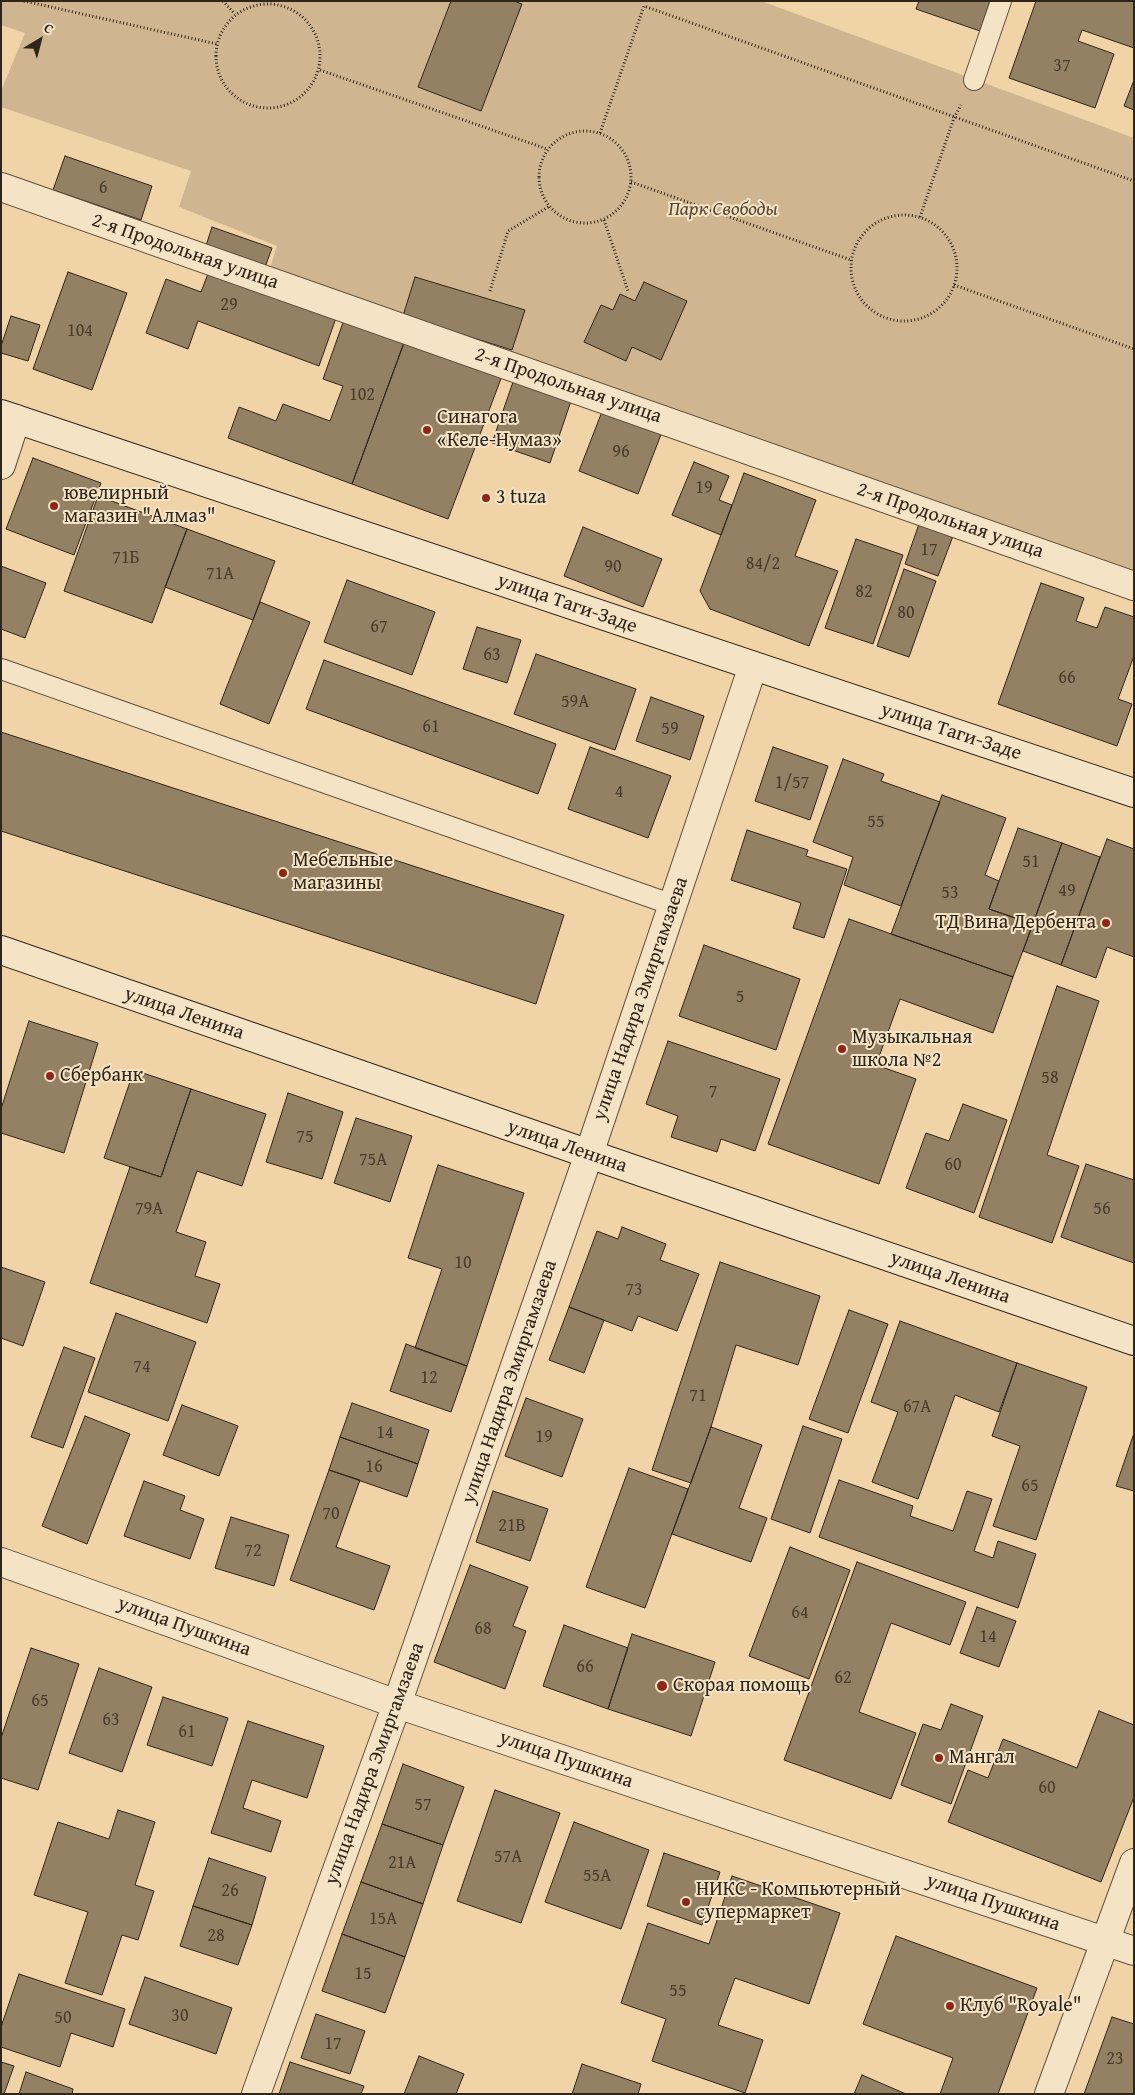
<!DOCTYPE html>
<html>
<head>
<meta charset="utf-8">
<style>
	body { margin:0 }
	#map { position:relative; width:1135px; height:2095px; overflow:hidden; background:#f0d4a8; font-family:"Gentium Book Plus",serif }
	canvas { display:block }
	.frame { position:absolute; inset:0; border:2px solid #302519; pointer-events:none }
	.north { position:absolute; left:15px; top:15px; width:50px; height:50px; -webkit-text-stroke:4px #f5e3c6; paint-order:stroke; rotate:37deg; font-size:14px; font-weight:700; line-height:20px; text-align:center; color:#302519 }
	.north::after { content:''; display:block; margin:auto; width:18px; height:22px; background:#302519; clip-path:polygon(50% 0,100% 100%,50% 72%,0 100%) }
</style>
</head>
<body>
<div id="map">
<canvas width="1135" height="2095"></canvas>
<div class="frame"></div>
<div class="north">С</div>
</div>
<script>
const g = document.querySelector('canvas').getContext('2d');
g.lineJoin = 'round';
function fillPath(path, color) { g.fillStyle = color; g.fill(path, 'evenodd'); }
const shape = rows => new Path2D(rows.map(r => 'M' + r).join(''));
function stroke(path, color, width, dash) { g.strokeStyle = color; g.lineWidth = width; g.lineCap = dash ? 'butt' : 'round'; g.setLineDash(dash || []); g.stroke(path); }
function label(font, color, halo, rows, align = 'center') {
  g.font = font + ' "Gentium Book Plus",serif'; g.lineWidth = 4; g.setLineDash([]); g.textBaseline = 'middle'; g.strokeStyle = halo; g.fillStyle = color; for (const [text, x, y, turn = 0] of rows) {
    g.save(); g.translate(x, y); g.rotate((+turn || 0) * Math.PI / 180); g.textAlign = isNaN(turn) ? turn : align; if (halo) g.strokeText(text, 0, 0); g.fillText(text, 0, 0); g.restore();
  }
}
const green = shape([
	[1,1,761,1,1134,138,1134,581,268,274,277,246,179,207,191,171,1,107,1,91,25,33,1,25]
]);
const building = shape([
	[451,1,514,1,522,4,481,111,418,87,451,1],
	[919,1,990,1,980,31,916,9,919,1],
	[1036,1,1134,1,1134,48,1082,30,1078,41,1114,54,1095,108,1009,78,1036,1],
	[1134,80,1134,110,1124,106,1134,80],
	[65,156,152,186,141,220,53,190,65,156],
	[212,227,272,248,263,273,204,252,212,227],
	[209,271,336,318,319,366,198,321,188,349,146,333,166,279,201,292,209,271],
	[68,272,127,293,92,390,33,369,68,272],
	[415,277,525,310,512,350,403,316,415,277],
	[644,282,687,301,661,360,632,347,626,361,584,342,601,305,613,310,620,294,635,301,644,282],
	[11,316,40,325,28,361,1,353,1,346,11,316],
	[345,317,405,340,352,484,228,438,239,407,276,421,283,404,330,421,343,386,323,379,345,317],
	[405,340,502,376,448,519,352,484,405,340],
	[514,379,572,398,550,463,492,443,514,379],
	[603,409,662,432,638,494,579,471,603,409],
	[33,458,101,483,74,555,6,529,33,458],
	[694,462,729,476,719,500,732,505,721,535,672,515,694,462],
	[744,473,816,500,795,556,838,571,809,646,710,609,700,591,744,473],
	[98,496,187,529,152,623,64,591,98,496],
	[919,524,953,536,938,576,905,564,919,524],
	[583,527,662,559,643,607,564,576,583,527],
	[187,529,275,561,253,620,165,587,187,529],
	[856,539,903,555,873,644,825,628,856,539],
	[1,566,46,583,25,638,1,629,1,566],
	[904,569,936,581,909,657,877,646,904,569],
	[347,580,435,612,412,675,324,642,347,580],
	[1041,583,1084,598,1076,621,1097,628,1105,607,1134,617,1134,656,1118,699,1132,704,1117,746,998,704,1041,583],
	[260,602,310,622,269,724,220,704,260,602],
	[477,627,521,640,507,683,463,669,477,627],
	[536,654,636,689,615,750,514,714,536,654],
	[324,660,556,744,538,794,306,709,324,660],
	[651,697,704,716,690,760,636,741,651,697],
	[1,732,564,915,536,1004,1,831,1,732],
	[590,747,671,776,648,838,568,809,590,747],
	[773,747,828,766,810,820,755,801,773,747],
	[843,759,884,774,881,781,940,802,901,906,844,885,853,857,813,842,843,759],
	[942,795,1006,818,985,875,999,881,989,909,1033,924,1013,977,891,934,942,795],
	[1018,828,1062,843,1033,924,989,909,1018,828],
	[747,830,808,850,806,856,847,869,824,938,793,928,801,903,731,880,747,830],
	[1107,839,1134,849,1134,957,1107,947,1096,978,1061,965,1107,839],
	[1062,843,1100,857,1061,965,1023,951,1062,843],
	[849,919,1013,977,993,1033,900,999,876,1065,916,1079,879,1184,768,1144,849,919],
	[704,945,800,979,776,1050,679,1016,704,945],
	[1057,986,1099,1001,1047,1155,1079,1166,1052,1243,979,1217,1057,986],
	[29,1021,98,1043,64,1153,1,1133,1,1109,29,1021],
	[668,1041,780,1079,755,1151,721,1139,717,1152,671,1137,678,1116,646,1104,668,1041],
	[134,1070,191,1089,161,1177,104,1158,134,1070],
	[191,1089,266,1114,242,1186,197,1171,176,1232,206,1242,195,1276,220,1284,207,1323,90,1283,130,1167,161,1177,191,1089],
	[288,1093,343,1112,322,1179,266,1162,288,1093],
	[963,1104,1007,1120,974,1213,906,1188,926,1133,949,1141,963,1104],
	[356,1118,412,1136,390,1202,334,1183,356,1118],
	[1086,1164,1134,1180,1134,1263,1061,1237,1086,1164],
	[438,1165,524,1193,467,1366,415,1348,442,1269,408,1258,438,1165],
	[622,1227,666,1244,660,1260,699,1274,677,1331,638,1316,632,1331,569,1307,597,1231,618,1239,622,1227],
	[720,1262,820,1296,798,1365,736,1345,711,1427,691,1483,652,1470,720,1262],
	[1,1267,45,1282,23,1346,1,1338,1,1267],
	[569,1307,604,1320,584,1373,549,1360,569,1307],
	[849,1310,888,1324,848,1433,809,1419,849,1310],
	[116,1313,196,1342,168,1421,88,1392,116,1313],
	[900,1321,1017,1363,999,1412,955,1395,918,1499,872,1482,898,1412,871,1402,900,1321],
	[406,1344,467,1366,451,1412,390,1391,406,1344],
	[64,1347,95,1358,63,1448,31,1437,64,1347],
	[1017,1363,1087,1387,1036,1540,993,1526,1020,1446,992,1436,1017,1363],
	[526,1398,583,1419,562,1477,505,1456,526,1398],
	[352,1403,429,1430,418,1464,340,1437,352,1403],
	[182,1405,238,1426,219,1476,163,1455,182,1405],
	[85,1416,130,1434,87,1544,42,1526,85,1416],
	[803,1426,842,1439,810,1533,771,1519,803,1426],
	[711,1427,762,1445,739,1508,767,1518,751,1562,672,1534,711,1427],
	[1134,1433,1134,1491,1116,1486,1134,1433],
	[340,1437,418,1464,407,1497,329,1470,340,1437],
	[629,1468,688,1489,645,1608,586,1587,629,1468],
	[329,1470,360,1480,336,1547,390,1566,374,1610,290,1580,329,1470],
	[839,1480,913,1506,910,1516,953,1531,967,1491,992,1499,974,1551,993,1558,998,1541,1036,1554,1018,1608,819,1537,839,1480],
	[144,1481,185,1496,180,1510,204,1519,190,1559,124,1536,144,1481],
	[493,1491,548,1509,530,1561,476,1542,493,1491],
	[231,1517,289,1535,274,1586,215,1568,231,1517],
	[790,1547,850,1570,809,1679,749,1656,790,1547],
	[857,1562,966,1602,950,1645,891,1623,859,1712,916,1733,891,1799,784,1760,857,1562],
	[470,1565,528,1587,513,1626,526,1631,505,1689,434,1662,470,1565],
	[977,1607,1016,1621,999,1667,960,1653,977,1607],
	[564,1625,628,1648,608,1709,543,1686,564,1625],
	[632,1634,715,1662,691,1736,608,1709,632,1634],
	[31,1648,79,1664,38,1790,1,1778,1,1738,31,1648],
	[99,1668,152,1687,122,1772,69,1753,99,1668],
	[163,1697,228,1718,212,1766,147,1745,163,1697],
	[951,1704,983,1716,951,1804,901,1785,923,1724,941,1730,951,1704],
	[1099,1711,1134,1725,1134,1797,1101,1882,948,1822,968,1770,988,1778,1003,1739,1077,1768,1099,1711],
	[248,1721,324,1746,307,1798,252,1780,243,1808,281,1821,271,1852,211,1833,248,1721],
	[403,1764,464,1787,443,1845,382,1824,403,1764],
	[495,1790,560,1813,521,1923,457,1901,495,1790],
	[118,1810,155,1822,135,1885,154,1891,138,1940,122,1935,102,1995,65,1983,88,1912,34,1895,58,1822,109,1839,118,1810],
	[574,1822,649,1850,621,1929,545,1902,574,1822],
	[382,1824,443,1845,423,1904,361,1882,382,1824],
	[664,1853,720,1872,702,1925,647,1906,664,1853],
	[209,1858,266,1877,252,1925,193,1906,209,1858],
	[732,1876,840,1913,809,2004,735,1978,718,2025,763,2040,745,2093,652,2061,666,2019,621,2003,648,1923,709,1944,732,1876],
	[361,1882,423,1904,405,1957,342,1934,361,1882],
	[193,1906,252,1925,238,1965,180,1946,193,1906],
	[342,1934,405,1957,385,2013,322,1991,342,1934],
	[896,1936,1037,1988,998,2094,940,2094,953,2058,863,2024,896,1936],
	[19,1974,125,2009,113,2047,71,2033,60,2067,1,2047,1,2027,19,1974],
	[145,1977,232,2008,216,2054,129,2024,145,1977],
	[316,2014,365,2031,350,2074,301,2058,316,2014],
	[1112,2017,1134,2024,1134,2094,1084,2094,1112,2017],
	[419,2056,464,2074,456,2094,404,2094,419,2056],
	[1,2062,14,2066,4,2094,1,2094,1,2062],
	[290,2062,364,2086,361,2094,279,2094,290,2062],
	[582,2064,641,2084,638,2094,572,2094,582,2064],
	[26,2072,73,2089,72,2094,19,2094,26,2072],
	[862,2075,906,2094,854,2094,862,2075]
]);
const path = shape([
	[24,1,217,44],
	[223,1,235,14],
	'216 56a52 52 0 1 1 104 0a52 52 0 1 1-104 0Z',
	[320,70,547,149],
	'539 177a46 46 0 1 1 92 0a46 46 0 1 1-92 0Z',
	[600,133,644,6,1134,181],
	[631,182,851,260],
	'851 268a53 53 0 1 1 106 0a53 53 0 1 1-106 0Z',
	[920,217,954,118,961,105],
	[604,220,628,291],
	[954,285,1134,349],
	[490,291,508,231,550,206]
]);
const lane = shape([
	[974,80,1001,1],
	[1,669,673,905]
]);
const street = shape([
	[1,187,1134,586],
	[1,465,16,419],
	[1,1562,397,1704,1134,1951],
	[256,2094,397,1704,589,1154,753,666],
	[1049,2094,1134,1863]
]);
const secondary = shape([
	[1,414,1134,793],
	[1,950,589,1154,1134,1341]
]);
const markers = [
	[427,430,5,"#8f2418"],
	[486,498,5,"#8f2418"],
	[54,506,5,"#8f2418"],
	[283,873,5,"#8f2418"],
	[1106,923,5,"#8f2418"],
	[842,1049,5,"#8f2418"],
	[50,1076,5,"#8f2418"],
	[662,1686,6,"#8f2418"],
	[939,1758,5,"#8f2418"],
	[686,1902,5,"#8f2418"],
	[950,2006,5,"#8f2418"]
];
const numberNames = [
	["37",1062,66],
	["6",103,188],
	["29",229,305],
	["104",80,331],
	["102",362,395],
	["96",621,452],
	["19",704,488],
	["17",929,550],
	["71Б",126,558],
	["84/2",763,564],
	["90",613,567],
	["71А",220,574],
	["82",864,592],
	["80",906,613],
	["67",379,627],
	["63",492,655],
	["66",1067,678],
	["59А",575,702],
	["61",431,727],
	["59",670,729],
	["1/57",792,783],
	["4",619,792],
	["55",876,822],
	["51",1031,862],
	["49",1067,891],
	["53",950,893],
	["5",740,997],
	["58",1050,1078],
	["7",713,1092],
	["75",305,1137],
	["75А",373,1160],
	["60",953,1165],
	["79А",149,1209],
	["56",1102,1209],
	["10",463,1263],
	["73",634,1290],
	["74",142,1367],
	["12",429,1378],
	["71",698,1396],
	["67А",917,1407],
	["14",385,1433],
	["19",544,1437],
	["16",374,1467],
	["65",1030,1486],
	["70",331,1514],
	["21В",512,1526],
	["72",253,1551],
	["64",800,1613],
	["68",483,1629],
	["14",988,1637],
	["66",585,1667],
	["62",843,1678],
	["65",40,1701],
	["63",111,1720],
	["61",187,1732],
	["60",1047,1788],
	["57",423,1805],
	["57А",508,1857],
	["21А",402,1863],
	["55А",597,1876],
	["26",230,1891],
	["15А",383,1919],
	["28",216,1936],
	["15",363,1974],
	["55",678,1991],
	["30",180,2016],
	["50",63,2018],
	["17",333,2044],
	["23",1115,2059]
];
const parkNames = [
	["Парк Свободы",723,210]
];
const streetNames = [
	["2-я Продольная улица",185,252,19],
	["2-я Продольная улица",568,386,19],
	["2-я Продольная улица",950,521,19],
	["улица Таги-Заде",567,604,19],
	["улица Таги-Заде",951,732,18],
	["улица Надира Эмиргамзаева",641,999,-71],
	["улица Ленина",184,1014,19],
	["улица Ленина",567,1147,19],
	["улица Ленина",950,1278,19],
	["улица Надира Эмиргамзаева",510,1382,-71],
	["улица Пушкина",184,1627,20],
	["улица Пушкина",566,1760,19],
	["улица Надира Эмиргамзаева",375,1764,-70],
	["улица Пушкина",993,1903,19]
];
const poiNames = [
	["Синагога",437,418],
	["«Келе-Нумаз»",437,441],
	["ювелирный",64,494],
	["магазин \"Алмаз\"",64,517],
	["3 tuza",496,498],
	["Мебельные",293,861],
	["магазины",293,884],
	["ТД Вина Дербента",1096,923,"right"],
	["Музыкальная",852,1038],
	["школа №2",852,1061],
	["Сбербанк",60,1076],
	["Скорая помощь",673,1686],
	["Мангал",949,1758],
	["НИКС - Компьютерный",696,1890],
	["супермаркет",696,1913],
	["Клуб \"Royale\"",960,2006]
];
fillPath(green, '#cfb690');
fillPath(building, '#948063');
stroke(building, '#302519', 1);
stroke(lane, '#60513d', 22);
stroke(street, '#60513d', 30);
stroke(secondary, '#302519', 30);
stroke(path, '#302519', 3, [1, 2.5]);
stroke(lane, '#f5e3c6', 20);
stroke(street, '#f5e3c6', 28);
stroke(secondary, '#f5e3c6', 28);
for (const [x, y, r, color] of markers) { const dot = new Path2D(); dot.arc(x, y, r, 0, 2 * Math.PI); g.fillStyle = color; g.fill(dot); stroke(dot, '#f5e3c6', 2); }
label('18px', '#493c2c', null, numberNames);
label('italic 20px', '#584937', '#f5e3c6', parkNames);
label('20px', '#302519', '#f5e3c6', streetNames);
label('20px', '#302519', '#f5e3c6', poiNames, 'left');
</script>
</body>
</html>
